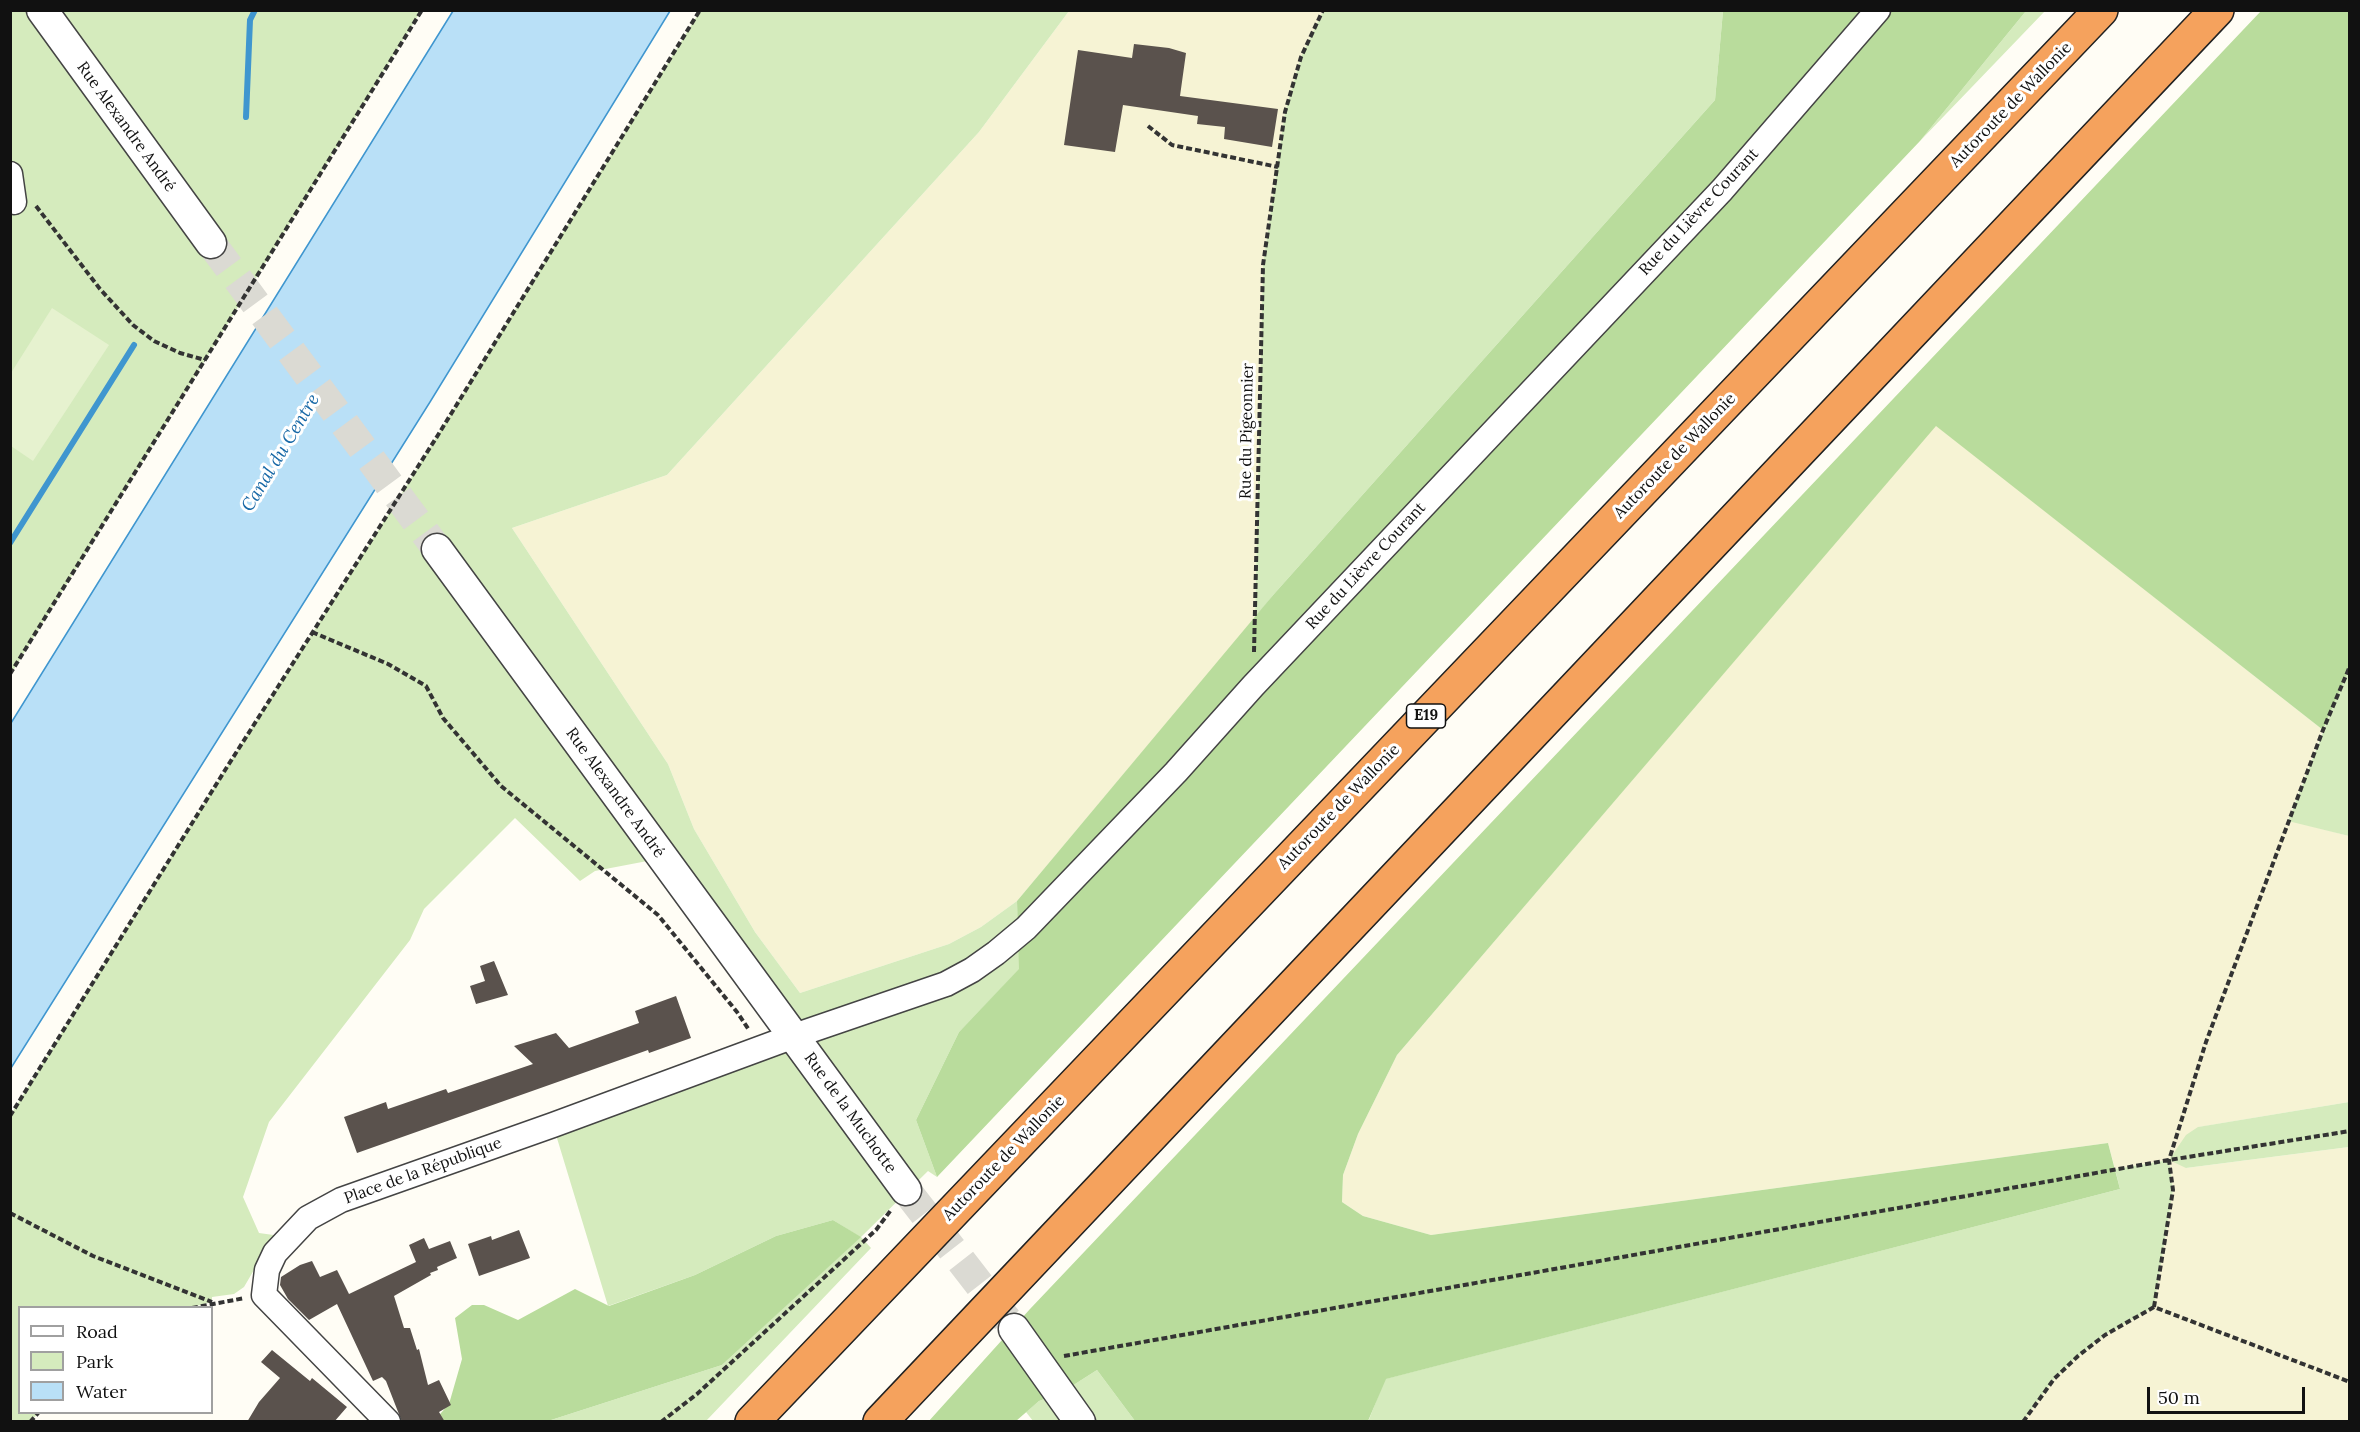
<!DOCTYPE html>
<html>
<head>
<meta charset="utf-8">
<style>
	body { margin:0 }
	#map { position:relative; width:2360px; height:1432px; overflow:hidden; background:#fffdf5; font-family:Lora,serif }
	canvas { display:block }
	.frame { position:absolute; inset:0; border:12px solid #111; pointer-events:none }
	.legend { position:absolute; left:18px; top:1306px; width:195px; height:108px; box-sizing:border-box; background:#fff; border:2px solid #a0a0a0; margin:0; padding:8px 10px; list-style:none; font-size:18px; color:#111 }
	.legend li { display:flex; align-items:center; gap:12px; height:30px }
	.legend b { width:30px; border:2px solid #a0a0a0 }
	.scale { position:absolute; left:2147px; top:1387px; width:158px; height:27px; box-sizing:border-box; border:3px solid #111; border-top:0; padding-left:8px; font-size:18px; line-height:21px; white-space:nowrap; color:#111; -webkit-text-stroke:4px #fff; paint-order:stroke }
</style>
</head>
<body>
<div id="map">
<canvas width="2360" height="1432"></canvas>
<div class="frame"></div>
<ul class="legend">
<li><b style="height:8px;background:#fff"></b>Road</li>
<li><b style="height:16px;background:#d5ebbd"></b>Park</li>
<li><b style="height:16px;background:#b9e0f7"></b>Water</li>
</ul>
<div class="scale">50 m</div>
</div>
<script>
const g = document.querySelector('canvas').getContext('2d');
g.lineJoin = 'round';
function fillPath(path, color) { g.fillStyle = color; g.fill(path, 'evenodd'); }
const shape = rows => new Path2D(rows.map(r => 'M' + r).join(''));
function stroke(path, color, width, dash) { g.strokeStyle = color; g.lineWidth = width; g.lineCap = dash ? 'butt' : 'round'; g.setLineDash(dash || []); g.stroke(path); }
function label(font, color, halo, rows, align = 'center') {
  g.font = font + ' Lora,serif'; g.lineWidth = 6; g.setLineDash([]); g.textBaseline = 'middle'; g.strokeStyle = halo; g.fillStyle = color; for (const [text, x, y, turn = 0] of rows) {
    g.save(); g.translate(x, y); g.rotate((+turn || 0) * Math.PI / 180); g.textAlign = isNaN(turn) ? turn : align; if (halo) g.strokeText(text, 0, 0); g.fillText(text, 0, 0); g.restore();
  }
}
const farmland = shape([
	[1069,11,1323,11,1301,57,1285,112,1263,265,1255,618,1017,901,981,927,949,944,800,993,755,932,694,829,668,764,512,528,667,475,979,132],
	[1936,425,2323,730,2288,820,2349,836,2349,1102,2199,1127,2186,1168,2349,1147,2349,1421,2023,1421,2054,1379,2078,1356,2105,1335,2154,1306,2173,1190,2169,1160,2115,1169,2108,1143,1431,1235,1363,1216,1342,1202,1343,1175,1358,1134,1397,1055]
]);
const green = shape([
	[11,11,421,11,11,674],
	[700,11,1069,11,979,132,667,475,512,528,668,764,694,829,755,932,800,993,949,944,981,927,1017,901,1020,969,959,1032,916,1120,937,1177,928,1171,861,1237,871,1248,706,1421,548,1421,722,1365,860,1237,833,1220,776,1236,695,1275,608,1306,553,1125,793,1036,663,858,595,871,580,881,515,818,424,909,410,940,269,1122,243,1197,259,1233,288,1237,258,1263,244,1287,234,1294,212,1297,212,1302,192,1307,20,1308,20,1412,39,1413,30,1421,11,1421,10,1116,227,767,400,496],
	[1323,11,1723,11,1715,100,1274,594,1255,618,1263,265,1285,112,1301,57],
	[2026,11,2045,11,1920,141],
	[2349,666,2349,836,2288,821],
	[2349,1102,2349,1147,2186,1168,2169,1160,2173,1190,2154,1307,2105,1335,2078,1356,2054,1379,2023,1421,1368,1422,1385,1379,2120,1189,2115,1169,2169,1160,2186,1135,2198,1127],
	[1097,1370,1135,1421,1033,1421,1026,1412,1039,1401,1061,1393]
]);
const forest = shape([
	[1723,11,2026,11,1920,141,937,1177,916,1120,959,1032,1019,969,1017,901,1274,594,1715,100],
	[2261,11,2349,11,2350,666,2323,730,1936,426,1397,1055,1358,1134,1343,1175,1342,1202,1363,1216,1431,1235,2108,1143,2120,1189,1386,1379,1368,1421,1135,1421,1097,1370,1061,1393,1039,1401,1016,1421,928,1422,1030,1309],
	[833,1220,861,1237,722,1365,548,1421,433,1422,449,1404,462,1359,455,1318,472,1305,484,1305,518,1320,575,1289,609,1306,695,1275,776,1236]
]);
const pitch = shape([
	[52,308,109,345,33,461,11,446,11,373]
]);
const water = shape([
	[453,11,670,11,430,402,11,1068,11,723,453,11]
]);
const stream = shape([
	[246,117,250,20,255,10],
	[10,543,134,345]
]);
const building = shape([
	[1134,44,1169,48,1186,53,1180,96,1278,109,1272,147,1224,139,1225,127,1197,124,1198,116,1123,105,1115,152,1064,145,1078,50,1132,58],
	[494,961,508,995,476,1004,470,986,485,981,480,966],
	[676,996,691,1038,649,1053,648,1050,357,1153,344,1117,386,1102,388,1109,446,1089,448,1093,533,1064,514,1046,556,1033,569,1048,639,1023,635,1011],
	[519,1230,530,1258,479,1276,468,1244,491,1236,492,1240],
	[424,1238,429,1249,450,1241,457,1258,437,1267,438,1270,430,1273,431,1275,394,1296,404,1328,410,1328,417,1350,419,1349,428,1385,439,1380,451,1405,439,1412,445,1422,402,1422,386,1381,382,1377,373,1381,337,1304,309,1320,288,1299,280,1285,281,1277,300,1265,312,1261,320,1277,337,1270,349,1294,416,1262,409,1245],
	[272,1350,310,1381,312,1378,347,1407,334,1422,247,1422,259,1402,280,1378,261,1362]
]);
const tertiaryTunnel = shape([
	[211,243,437,549],
	[906,1190,1007,1320]
]);
const path = shape([
	[1148,126,1172,145,1278,167],
	[36,206,100,289,133,325,154,341,180,353,205,360],
	[312,632,388,664,426,686,443,718,501,786,658,915,737,1012,749,1030],
	[1254,652,1263,265,1285,112,1301,57,1323,10],
	[10,674,422,10],
	[10,1116,227,767,438,435,700,10],
	[10,1213,93,1256,212,1302],
	[2154,1307,2173,1190,2169,1160,2206,1042,2323,730,2350,666],
	[192,1308,245,1298],
	[1064,1356,2169,1160,2350,1131],
	[30,1422,39,1412],
	[661,1422,697,1394,876,1230,891,1210],
	[2023,1422,2054,1379,2078,1356,2105,1335,2154,1307,2350,1382]
]);
const minor = shape([
	[10,174,14,202],
	[388,1422,264,1295,267,1270,275,1253,308,1218,341,1200,553,1125,794,1036,946,984,972,970,996,953,1026,928,1176,772,1253,686,1722,190,1878,10]
]);
const tertiary = shape([
	[42,10,211,243],
	[437,549,906,1190],
	[1014,1329,1080,1422]
]);
const motorway = shape([
	[752,1422,2101,10],
	[880,1422,2217,10]
]);
const shields = [
	[1426,716,39]
];
const shieldNames = [
	["E19",1426,716]
];
const streetNames = [
	["Autoroute de Wallonie",2011,105,-46],
	["Rue Alexandre André",126,127,54],
	["Rue du Lièvre Courant",1699,212,-47],
	["Rue du Pigeonnier",1247,431,-89],
	["Autoroute de Wallonie",1675,456,-46],
	["Rue du Lièvre Courant",1366,566,-47],
	["Rue Alexandre André",615,793,54],
	["Autoroute de Wallonie",1339,807,-46],
	["Rue de la Muchotte",850,1113,54],
	["Autoroute de Wallonie",1004,1158,-46],
	["Place de la République",423,1171,-20]
];
const waterNames = [
	["Canal du Centre",281,453,-59]
];
fillPath(farmland, '#f6f3d4');
fillPath(green, '#d5ebbd');
fillPath(forest, '#b9dc9c');
fillPath(pitch, '#e6f2cf');
fillPath(water, '#b9e0f7');
stroke(water, '#3f96cf', 1.5);
stroke(stream, '#3f96cf', 6);
fillPath(building, '#5a524d');
stroke(tertiaryTunnel, '#dbdad3', 30, [30, 15]);
stroke(minor, '#444', 27);
stroke(tertiary, '#444', 33);
stroke(motorway, '#222', 36);
stroke(path, '#333', 4, [6, 3]);
stroke(minor, '#fff', 24);
stroke(tertiary, '#fff', 30);
stroke(motorway, '#f5a25d', 33);
for (const [x, y, w] of shields) { const box = new Path2D(); box.roundRect(x - w / 2, y - 12, w, 24, 4.5); g.fillStyle = '#fff'; g.fill(box); stroke(box, '#111', 1.5); }
label('bold 15px', '#111', null, shieldNames);
label('16px', '#111', '#fff', streetNames);
label('italic 18px', '#1768a6', '#fff', waterNames);
</script>
</body>
</html>
